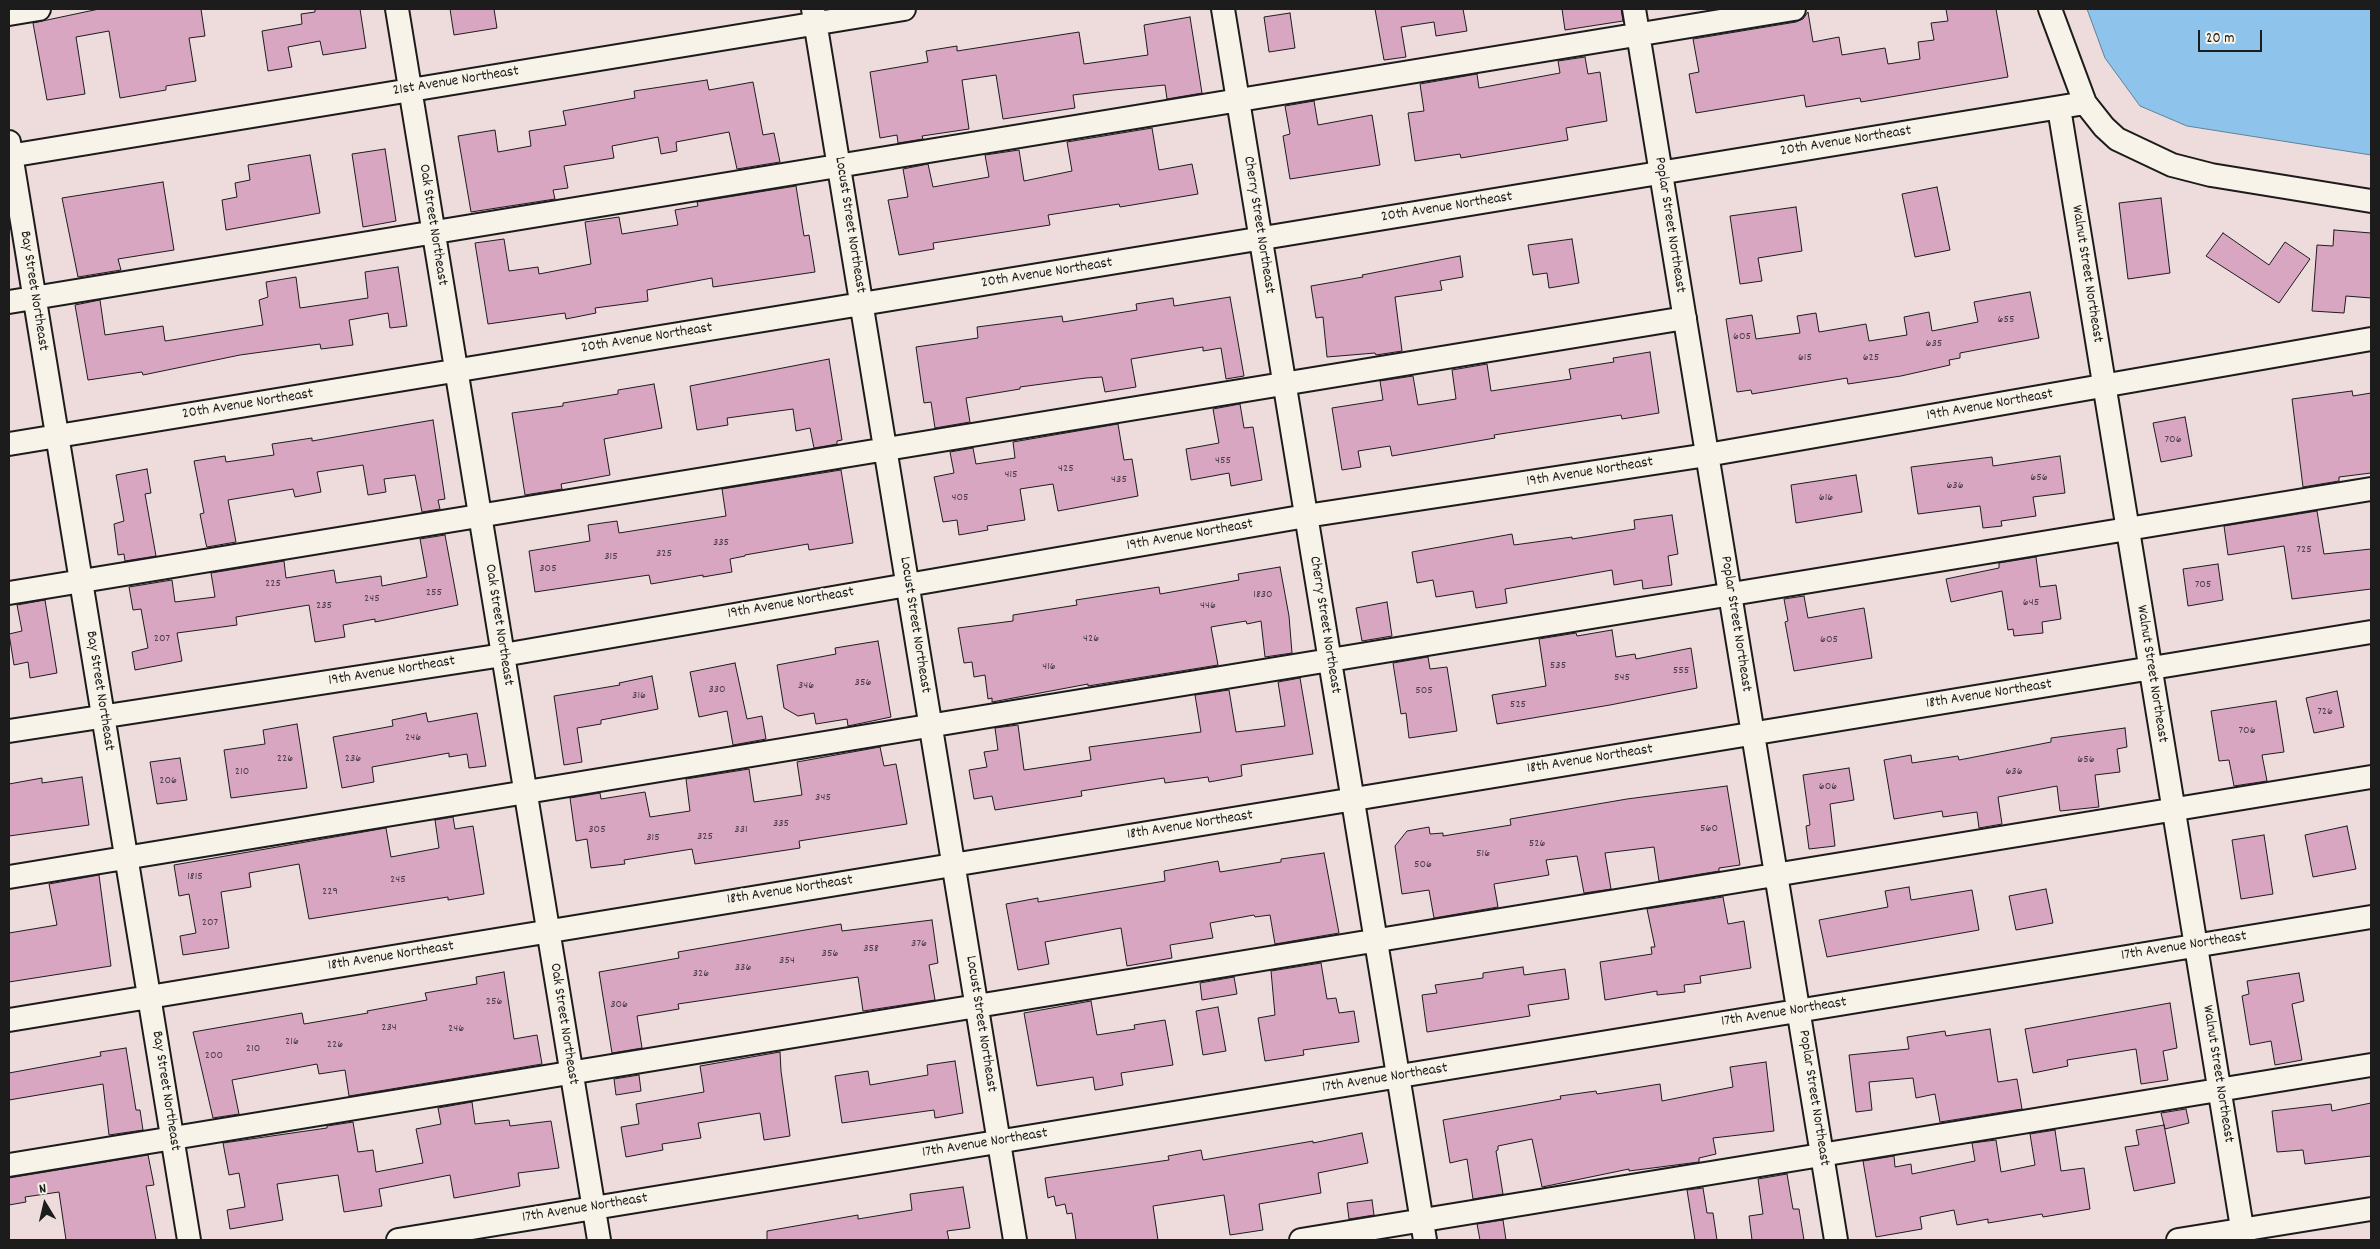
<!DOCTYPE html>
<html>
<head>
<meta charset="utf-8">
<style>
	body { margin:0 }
	#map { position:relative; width:2380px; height:1249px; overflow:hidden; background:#eedcdd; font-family:Dekko,sans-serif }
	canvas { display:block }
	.frame { position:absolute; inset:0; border:10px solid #1c1c1c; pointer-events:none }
	.north { position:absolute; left:20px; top:1179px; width:50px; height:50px; -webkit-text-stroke:4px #f7f3e8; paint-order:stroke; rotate:351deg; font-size:14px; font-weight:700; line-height:20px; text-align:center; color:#1c1c1c }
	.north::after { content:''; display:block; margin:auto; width:18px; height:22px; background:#1c1c1c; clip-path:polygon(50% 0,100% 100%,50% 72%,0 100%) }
	.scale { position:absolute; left:2198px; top:30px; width:64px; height:22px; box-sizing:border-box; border:2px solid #1c1c1c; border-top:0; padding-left:6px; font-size:15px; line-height:18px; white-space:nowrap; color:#1c1c1c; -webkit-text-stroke:4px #f7f3e8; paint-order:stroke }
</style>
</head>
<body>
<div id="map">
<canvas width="2380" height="1249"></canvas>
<div class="frame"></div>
<div class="north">N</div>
<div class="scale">20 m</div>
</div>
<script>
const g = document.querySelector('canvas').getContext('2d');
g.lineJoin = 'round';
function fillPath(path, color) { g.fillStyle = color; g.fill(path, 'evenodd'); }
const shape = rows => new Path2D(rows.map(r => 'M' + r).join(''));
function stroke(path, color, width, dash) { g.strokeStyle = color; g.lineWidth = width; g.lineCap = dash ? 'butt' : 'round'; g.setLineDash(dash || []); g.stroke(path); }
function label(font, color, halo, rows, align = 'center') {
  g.font = font + ' Dekko,sans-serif'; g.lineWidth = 4.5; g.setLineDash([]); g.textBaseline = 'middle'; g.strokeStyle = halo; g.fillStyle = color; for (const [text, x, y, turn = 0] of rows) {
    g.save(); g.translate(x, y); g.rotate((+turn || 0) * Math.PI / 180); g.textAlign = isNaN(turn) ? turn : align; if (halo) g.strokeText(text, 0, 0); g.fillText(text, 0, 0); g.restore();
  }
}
const water = shape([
	[2087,9,2371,9,2371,155,2187,126,2140,106,2105,58,2087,9]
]);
const building = shape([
	[99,9,201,9,205,36,189,38,196,81,166,86,166,90,120,98,109,31,76,37,85,94,47,100,33,23,99,9],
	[315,9,360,9,366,48,323,55,320,41,288,47,292,67,268,71,262,31,302,24,301,14,315,12,315,9],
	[450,9,494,9,497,28,454,35,450,9],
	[1375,9,1463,9,1467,31,1436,36,1434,22,1401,27,1406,57,1384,60,1375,9],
	[1562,9,1621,9,1623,21,1565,30,1562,9],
	[1946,9,1996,9,2008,77,1861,102,1860,98,1806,107,1804,95,1696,113,1689,74,1699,72,1693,39,1796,22,1803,19,1808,12,1813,42,1839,37,1842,55,1885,48,1888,64,1920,59,1918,42,1934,40,1931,23,1948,21,1946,9],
	[1290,13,1295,48,1269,52,1264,17,1290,13],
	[1190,17,1202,93,1167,99,1165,85,1114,90,1073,95,1075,108,1003,119,996,75,962,80,969,129,922,136,923,139,898,143,897,135,880,138,870,72,928,62,926,51,957,46,957,51,1079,32,1084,64,1148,55,1144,25,1190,17],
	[1585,57,1588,74,1600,72,1607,121,1566,128,1568,140,1461,158,1460,154,1415,161,1408,113,1424,111,1420,84,1477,74,1479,88,1560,73,1558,61,1585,57],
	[707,80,709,90,753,82,763,135,774,133,780,162,737,169,729,132,676,142,677,151,661,154,658,137,612,146,614,158,564,166,568,188,553,190,555,199,471,212,458,136,495,130,498,152,531,146,529,131,566,125,563,111,635,98,634,91,707,80],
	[1314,101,1318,125,1372,115,1380,165,1290,179,1283,136,1290,134,1285,106,1314,101],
	[1152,128,1159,170,1192,164,1198,194,1120,207,1119,204,1048,215,1050,225,933,243,934,249,899,255,888,200,908,197,903,169,928,164,933,187,989,177,985,155,1019,150,1024,181,1072,171,1067,142,1152,128],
	[385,149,396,221,363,227,352,154,385,149],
	[310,155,320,213,226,230,222,200,237,197,235,183,250,180,248,165,310,155],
	[163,182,174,250,118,259,121,270,78,277,62,198,163,182],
	[796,186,804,236,809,235,815,272,713,287,712,278,647,290,648,301,595,308,596,313,566,319,565,313,488,324,475,243,504,239,509,271,538,267,539,274,591,264,585,222,619,217,622,234,678,225,675,210,698,206,697,202,796,186],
	[1937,187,1950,250,1915,257,1902,194,1937,187],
	[2161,198,2170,273,2128,279,2119,203,2161,198],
	[1796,207,1802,251,1758,258,1762,281,1740,284,1730,216,1796,207],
	[2334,230,2371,233,2371,298,2346,296,2344,313,2312,311,2317,245,2333,246,2334,230],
	[2223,233,2269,265,2285,242,2310,259,2279,303,2206,256,2223,233],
	[1572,239,1579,283,1549,288,1547,273,1533,275,1528,245,1572,239],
	[1460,256,1463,277,1440,281,1442,290,1395,297,1402,351,1376,355,1375,353,1327,357,1323,317,1316,318,1311,286,1363,277,1362,275,1460,256],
	[398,267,407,326,390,328,388,313,349,320,353,345,321,349,320,344,240,355,143,375,142,372,88,380,75,305,100,300,105,335,163,326,165,341,178,339,263,325,259,300,268,297,266,282,296,277,300,308,368,298,365,272,398,267],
	[2030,292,2039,338,1960,353,1960,358,1949,360,1950,365,1901,376,1848,384,1847,378,1752,394,1751,390,1737,392,1726,319,1752,315,1756,339,1800,333,1797,316,1816,313,1819,332,1866,324,1869,341,1907,335,1904,317,1929,312,1932,331,1978,322,1974,302,2030,292],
	[1230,297,1244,376,1226,379,1221,348,1203,351,1203,347,1131,359,1136,387,1105,392,1102,377,1086,378,1020,387,1020,389,966,398,970,422,935,428,931,402,924,403,916,347,978,338,977,327,1062,316,1063,322,1137,310,1136,304,1173,298,1174,306,1230,297],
	[1650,352,1659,413,1622,419,1621,415,1494,435,1495,438,1392,456,1390,446,1358,451,1361,467,1342,470,1332,408,1383,400,1380,381,1413,376,1418,405,1456,399,1452,370,1487,364,1491,391,1571,379,1569,369,1614,362,1613,358,1650,352],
	[829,359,842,440,837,441,837,444,814,448,810,428,796,431,793,409,727,418,728,425,697,430,690,386,829,359],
	[654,384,662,428,604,439,610,475,561,484,562,489,525,495,512,413,563,406,563,403,618,394,618,390,654,384],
	[2352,391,2353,396,2371,393,2371,473,2339,477,2339,481,2303,487,2292,399,2352,391],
	[1240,404,1244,428,1253,427,1262,480,1231,486,1229,473,1191,480,1186,449,1219,443,1213,409,1240,404],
	[2185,417,2192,456,2161,462,2153,423,2185,417],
	[433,420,445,499,438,500,440,509,422,512,415,475,384,479,386,492,368,495,363,465,317,472,321,492,295,497,293,489,228,500,236,542,207,547,206,544,200,514,204,513,194,461,225,456,226,462,274,455,272,444,312,438,312,441,433,420],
	[1118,424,1124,460,1132,459,1138,496,1058,511,1053,484,1020,489,1025,520,987,526,988,530,959,535,957,520,943,522,934,477,954,473,950,452,973,448,976,464,1015,458,1013,442,1118,424],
	[2060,456,2065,493,2033,497,2036,516,2001,521,2002,526,1983,528,1980,506,1918,514,1911,467,1992,457,1993,466,2060,456],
	[147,469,151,493,145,494,156,556,125,561,124,554,118,555,114,524,124,521,116,475,147,469],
	[841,470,853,543,809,550,808,544,745,555,745,556,730,559,732,572,703,577,703,575,651,584,649,575,535,592,529,551,590,541,588,525,617,521,619,533,726,516,722,489,841,470],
	[1856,475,1862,512,1796,523,1791,485,1856,475],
	[2317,511,2324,554,2371,549,2371,589,2292,599,2284,546,2228,555,2224,526,2317,511],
	[1672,515,1678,554,1668,556,1672,585,1643,589,1642,580,1614,585,1612,570,1505,589,1507,603,1476,608,1473,591,1436,597,1433,580,1417,583,1412,552,1512,534,1514,545,1572,537,1572,539,1635,529,1634,520,1672,515],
	[445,535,458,605,375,622,375,619,343,625,345,637,315,642,309,605,236,617,237,625,177,633,182,661,135,670,132,652,148,648,141,609,133,610,129,587,172,580,175,602,215,597,211,573,284,561,286,578,334,570,336,583,381,576,382,586,427,577,420,539,445,535],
	[2036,557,2040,587,2056,585,2061,619,2042,622,2043,633,2014,636,2013,629,2008,630,2002,591,1951,602,1946,579,1999,568,1999,563,2036,557],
	[2218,564,2223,600,2188,606,2183,569,2218,564],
	[1280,567,1289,616,1292,653,1265,657,1261,621,1247,624,1246,621,1211,627,1218,665,1088,686,1088,684,992,702,992,698,988,699,985,675,974,677,972,662,964,663,958,628,1013,621,1013,615,1077,605,1076,600,1159,587,1160,594,1239,580,1238,574,1280,567],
	[1804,596,1808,618,1864,608,1872,658,1794,671,1785,622,1788,621,1784,599,1804,596],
	[45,600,57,673,30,678,28,662,14,665,9,634,22,631,17,605,45,600],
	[1387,602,1392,636,1362,641,1356,608,1387,602],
	[1612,630,1616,657,1635,654,1636,659,1691,648,1697,688,1610,705,1497,724,1492,695,1546,686,1539,639,1576,633,1577,636,1612,630],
	[878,641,891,717,848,726,847,719,816,724,814,713,798,716,784,708,777,665,836,654,835,648,878,641],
	[1428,657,1430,669,1447,667,1457,731,1409,738,1406,713,1401,714,1393,663,1428,657],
	[735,663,747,719,762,716,766,739,733,745,727,711,699,717,690,672,735,663],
	[652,676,658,709,601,720,601,724,577,728,582,762,564,765,554,696,620,685,619,683,652,676],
	[1300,678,1313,754,1241,765,1242,776,1209,782,1208,777,1165,783,1164,778,1081,791,1082,796,995,810,992,796,974,799,969,770,987,767,984,752,998,750,995,728,1018,725,1024,770,1091,760,1089,747,1201,732,1195,695,1229,690,1236,732,1285,726,1278,682,1300,678],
	[2337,691,2344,727,2314,733,2306,698,2337,691],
	[2276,701,2284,752,2262,755,2267,781,2234,786,2229,760,2219,761,2211,711,2276,701],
	[426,713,428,722,477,713,486,766,469,768,467,754,449,757,449,753,372,767,374,782,342,788,333,737,393,726,392,720,426,713],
	[297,724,307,788,231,798,224,750,265,744,263,730,297,724],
	[2125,728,2127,747,2117,749,2120,772,2095,775,2099,807,2060,811,2057,786,1998,797,2002,824,1979,828,1977,812,1943,817,1942,811,1894,819,1884,760,1911,755,1912,763,1958,756,1959,760,2051,742,2051,738,2125,728],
	[880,747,884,766,896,764,907,824,799,841,800,848,695,864,692,849,624,860,625,864,591,868,587,839,576,841,570,798,600,793,601,799,645,792,650,817,690,811,686,779,749,769,754,802,802,795,797,762,880,747],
	[180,758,187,800,157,804,150,762,180,758],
	[1849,768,1854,800,1830,804,1835,846,1809,849,1806,826,1810,825,1803,775,1849,768],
	[82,777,89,825,9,836,9,784,42,778,42,783,82,777],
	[1727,786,1740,865,1719,868,1719,871,1659,881,1654,847,1605,853,1611,889,1584,893,1577,856,1546,860,1549,875,1494,884,1498,907,1434,918,1429,890,1402,894,1395,846,1407,831,1429,827,1430,834,1443,833,1443,836,1511,825,1510,819,1627,799,1727,786],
	[453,817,455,829,473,826,484,894,448,900,448,897,309,919,299,864,249,873,251,887,221,892,229,948,183,955,180,936,196,933,189,894,179,896,174,865,386,828,391,857,439,848,435,820,453,817],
	[2347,826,2356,869,2313,877,2305,835,2347,826],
	[2264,835,2273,894,2241,899,2232,840,2264,835],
	[1324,853,1339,933,1275,944,1270,915,1255,917,1254,915,1210,923,1213,938,1170,945,1172,958,1127,966,1121,928,1045,942,1049,964,1018,970,1006,904,1038,898,1038,902,1165,881,1164,871,1218,861,1220,872,1281,862,1281,859,1324,853],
	[99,875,111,966,9,982,9,933,57,925,49,884,99,875],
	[1909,887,1911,900,1972,890,1979,930,1827,957,1819,920,1888,907,1885,891,1909,887],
	[2046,889,2053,923,2016,930,2009,896,2046,889],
	[1723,897,1728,924,1744,921,1751,968,1700,976,1701,983,1684,985,1685,992,1657,995,1657,991,1605,1000,1600,962,1652,954,1651,947,1655,947,1647,909,1723,897],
	[932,920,938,963,929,965,935,1000,863,1011,858,977,678,1004,679,1009,637,1016,642,1048,612,1053,599,972,679,958,678,952,811,929,841,924,842,931,932,920],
	[1321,963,1327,999,1336,998,1339,1013,1354,1011,1359,1042,1303,1050,1304,1055,1265,1061,1258,1018,1275,1015,1271,971,1321,963],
	[1523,967,1524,975,1565,969,1569,999,1528,1005,1530,1016,1427,1032,1422,995,1437,993,1435,985,1483,978,1483,973,1523,967],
	[504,972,514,1039,537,1035,542,1064,349,1096,345,1070,319,1074,317,1064,232,1080,239,1114,213,1118,193,1032,302,1013,304,1024,368,1013,367,1011,427,1000,425,993,477,984,476,977,504,972],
	[2299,973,2304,1001,2292,1004,2302,1060,2275,1065,2271,1041,2250,1045,2242,996,2249,994,2247,981,2299,973],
	[1234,977,1237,994,1202,1000,1200,983,1234,977],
	[1091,1001,1097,1035,1135,1029,1134,1025,1165,1020,1173,1065,1121,1073,1123,1085,1095,1090,1093,1077,1037,1086,1024,1013,1091,1001],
	[2170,1003,2177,1048,2163,1051,2168,1080,2141,1084,2136,1049,2067,1060,2068,1066,2033,1073,2025,1029,2170,1003],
	[1218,1007,1226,1051,1203,1055,1196,1011,1218,1007],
	[1990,1029,1998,1082,2017,1079,2022,1109,1940,1122,1935,1094,1916,1098,1913,1078,1869,1082,1872,1110,1856,1112,1849,1055,1909,1049,1907,1037,1945,1031,1946,1036,1990,1029],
	[126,1048,136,1110,140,1110,143,1130,109,1135,103,1084,9,1100,9,1073,101,1056,100,1052,126,1048],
	[780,1052,781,1071,790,1136,764,1140,760,1113,698,1123,701,1138,662,1144,663,1150,626,1157,621,1127,639,1124,636,1104,704,1092,700,1066,780,1052],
	[955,1061,963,1113,935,1118,934,1110,842,1123,835,1076,868,1071,870,1085,928,1075,927,1065,955,1061],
	[1766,1062,1774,1131,1713,1138,1716,1154,1699,1158,1699,1162,1629,1171,1629,1169,1542,1187,1532,1139,1498,1146,1498,1150,1496,1151,1503,1194,1473,1199,1467,1159,1450,1163,1443,1120,1561,1099,1560,1096,1596,1091,1597,1094,1660,1084,1662,1101,1733,1087,1730,1067,1766,1062],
	[639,1075,641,1091,616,1095,614,1079,639,1075],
	[472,1102,475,1124,509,1120,510,1126,551,1121,559,1168,518,1173,520,1186,454,1198,450,1175,379,1189,382,1206,344,1212,338,1175,277,1184,283,1220,230,1229,227,1210,245,1207,239,1173,229,1175,223,1143,327,1128,327,1126,353,1122,358,1152,373,1150,376,1172,423,1163,416,1129,441,1124,438,1108,472,1102],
	[2371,1103,2371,1156,2305,1164,2303,1150,2277,1152,2272,1111,2331,1104,2332,1111,2371,1103],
	[2186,1109,2189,1123,2165,1129,2161,1113,2186,1109],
	[2164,1125,2175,1183,2134,1191,2125,1147,2139,1145,2136,1130,2164,1125],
	[2055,1130,2061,1171,2084,1168,2090,1209,2043,1217,2042,1214,1988,1223,1988,1219,1957,1225,1954,1210,1920,1217,1922,1229,1876,1237,1863,1161,1894,1156,1895,1167,1911,1164,1912,1174,1975,1161,1972,1143,1996,1140,2001,1172,2035,1165,2030,1134,2055,1130],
	[1362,1133,1368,1163,1318,1173,1321,1193,1259,1204,1263,1230,1230,1235,1224,1195,1153,1206,1158,1240,1076,1240,1072,1213,1067,1214,1065,1204,1056,1206,1054,1196,1048,1198,1045,1178,1169,1160,1168,1156,1201,1150,1203,1160,1313,1141,1313,1143,1362,1133],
	[148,1155,154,1185,146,1186,156,1240,66,1240,59,1192,25,1197,26,1202,9,1205,9,1178,148,1155],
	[1787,1174,1793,1209,1799,1209,1804,1240,1752,1240,1749,1216,1763,1214,1758,1179,1787,1174],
	[963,1187,970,1228,947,1231,949,1240,767,1240,767,1231,858,1215,858,1219,912,1210,910,1194,963,1187],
	[1703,1188,1707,1213,1713,1213,1717,1240,1695,1240,1687,1190,1703,1188],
	[1372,1200,1374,1215,1349,1219,1347,1203,1372,1200],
	[1503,1220,1506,1240,1480,1240,1477,1224,1503,1220]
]);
const minor = shape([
	[397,9,599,1240],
	[813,9,1015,1240],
	[1223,9,1425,1240],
	[1634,9,1836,1240],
	[2050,9,2085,103,2104,127,2117,139,2172,165,2211,175,2371,201],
	[9,14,39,9],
	[2059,108,2244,1240],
	[9,142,189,1240],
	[9,156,904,9],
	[9,302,1794,9],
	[9,444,2085,103],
	[9,593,1685,318],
	[9,731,503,655,1306,516,1707,455,2371,339],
	[9,877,2371,489],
	[9,1020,2371,632],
	[9,1165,2371,777],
	[398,1240,2371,917],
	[1301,1240,2371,1065],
	[2178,1240,2371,1209]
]);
const numberNames = [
	["655",2006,320],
	["605",1742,337],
	["635",1934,344],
	["615",1805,358],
	["625",1871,358],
	["706",2173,440],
	["455",1223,461],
	["425",1066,469],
	["415",1011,475],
	["656",2039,478],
	["435",1119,480],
	["636",1955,486],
	["405",960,498],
	["616",1826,498],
	["335",721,543],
	["725",2304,550],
	["325",664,554],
	["315",611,557],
	["305",548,569],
	["225",273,584],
	["705",2203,585],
	["255",434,593],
	["1830",1263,595],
	["245",372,599],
	["645",2031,603],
	["235",324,606],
	["446",1208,606],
	["207",162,639],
	["426",1091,639],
	["605",1829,640],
	["535",1558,666],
	["416",1049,667],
	["555",1681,671],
	["545",1622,678],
	["356",863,683],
	["346",806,686],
	["330",717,690],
	["505",1424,691],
	["316",639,696],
	["525",1518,705],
	["726",2325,712],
	["706",2247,731],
	["246",413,738],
	["226",285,759],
	["236",353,759],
	["656",2086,760],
	["210",242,772],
	["636",2014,772],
	["206",168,781],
	["606",1828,787],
	["345",823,798],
	["335",781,824],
	["560",1709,829],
	["305",597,830],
	["331",741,830],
	["325",705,837],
	["315",653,838],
	["526",1537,844],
	["516",1483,854],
	["506",1423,865],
	["1815",195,877],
	["245",398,880],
	["229",330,892],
	["207",210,923],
	["376",919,944],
	["358",871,949],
	["356",830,954],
	["354",787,961],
	["336",743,968],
	["326",701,974],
	["256",494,1002],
	["306",619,1005],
	["234",389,1028],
	["246",456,1029],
	["216",292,1042],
	["226",335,1045],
	["210",253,1049],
	["200",214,1056]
];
const streetNames = [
	["21st Avenue Northeast",456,82,-9],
	["20th Avenue Northeast",1846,142,-9],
	["20th Avenue Northeast",1447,208,-9],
	["Oak Street Northeast",432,225,81],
	["Locust Street Northeast",849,225,81],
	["Cherry Street Northeast",1258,225,81],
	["Poplar Street Northeast",1669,225,81],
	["20th Avenue Northeast",1047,274,-9],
	["Walnut Street Northeast",2086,274,81],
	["Bay Street Northeast",33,291,81],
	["20th Avenue Northeast",647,339,-9],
	["20th Avenue Northeast",248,405,-9],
	["19th Avenue Northeast",1990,406,-10],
	["19th Avenue Northeast",1590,473,-9],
	["19th Avenue Northeast",1190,536,-10],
	["19th Avenue Northeast",791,604,-10],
	["Poplar Street Northeast",1735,624,81],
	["Oak Street Northeast",498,625,81],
	["Locust Street Northeast",914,625,81],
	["Cherry Street Northeast",1324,625,81],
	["19th Avenue Northeast",392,672,-9],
	["Walnut Street Northeast",2151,674,81],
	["Bay Street Northeast",99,691,81],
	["18th Avenue Northeast",1989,695,-9],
	["18th Avenue Northeast",1590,760,-9],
	["18th Avenue Northeast",1190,826,-9],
	["18th Avenue Northeast",790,891,-9],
	["17th Avenue Northeast",2184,947,-9],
	["18th Avenue Northeast",391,957,-9],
	["17th Avenue Northeast",1784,1013,-9],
	["Oak Street Northeast",563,1024,81],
	["Locust Street Northeast",980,1024,81],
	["Walnut Street Northeast",2217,1074,81],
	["17th Avenue Northeast",1385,1079,-9],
	["Bay Street Northeast",165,1091,81],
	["Poplar Street Northeast",1813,1098,81],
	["17th Avenue Northeast",985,1144,-9],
	["17th Avenue Northeast",585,1209,-9]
];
fillPath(water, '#8ec4ec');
stroke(water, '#608199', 1);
fillPath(building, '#d9a6c2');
stroke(building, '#1c1c1c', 1);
stroke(minor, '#1c1c1c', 26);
stroke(minor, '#f7f3e8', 22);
label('12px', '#4b3e46', null, numberNames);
label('15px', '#1c1c1c', '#f7f3e8', streetNames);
</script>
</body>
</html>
